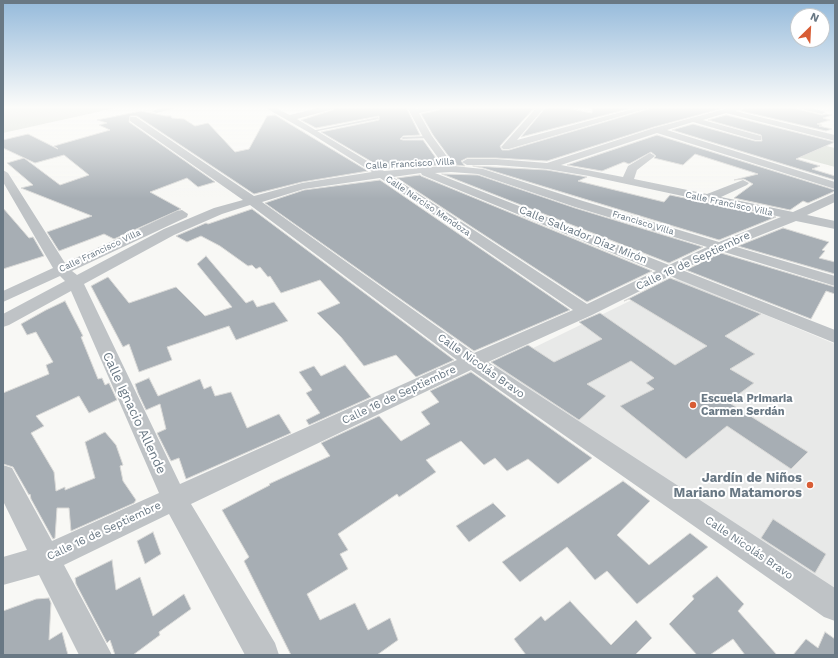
<!DOCTYPE html>
<html>
<head>
<meta charset="utf-8">
<style>
	body { margin:0 }
	#map { position:relative; width:838px; height:658px; overflow:hidden; background:#f8f8f5; font-family:"Work Sans",sans-serif }
	canvas { display:block }
	.frame { position:absolute; inset:0; border:4px solid #697884; pointer-events:none }
	.north { position:absolute; left:790px; top:8px; width:40px; height:40px; box-sizing:border-box; background:#fff; border:1px solid #c3c9ce; border-radius:50%; rotate:24deg; font-size:11px; font-weight:700; line-height:16px; text-align:center; color:#697884 }
	.north::after { content:''; display:block; margin:auto; width:14px; height:18px; background:#d85d35; clip-path:polygon(50% 0,100% 100%,50% 72%,0 100%) }
</style>
</head>
<body>
<div id="map">
<canvas width="838" height="658"></canvas>
<div class="frame"></div>
<div class="north">N</div>
</div>
<script>
const g = document.querySelector('canvas').getContext('2d');
g.lineJoin = 'round';
function fillPath(path, color) { g.fillStyle = color; g.fill(path, 'evenodd'); }
const shape = rows => new Path2D(rows.map(r => 'M' + r).join(''));
function stroke(path, color, width, dash) { g.strokeStyle = color; g.lineWidth = width; g.lineCap = dash ? 'butt' : 'round'; g.setLineDash(dash || []); g.stroke(path); }
function label(font, color, halo, rows, align = 'center') {
  g.font = font + ' "Work Sans",sans-serif'; g.lineWidth = 4; g.setLineDash([]); g.textBaseline = 'middle'; g.strokeStyle = halo; g.fillStyle = color; for (const [text, x, y, turn = 0] of rows) {
    g.save(); g.translate(x, y); g.rotate((+turn || 0) * Math.PI / 180); g.textAlign = isNaN(turn) ? turn : align; if (halo) g.strokeText(text, 0, 0); g.fillText(text, 0, 0); g.restore();
  }
}
const built = shape([
	[677,278,835,344,835,596,494,367]
]);
const green = shape([
	[3,107,120,107,3,133],
	[802,140,835,148,835,167,776,151]
]);
const building = shape([
	[335,107,406,107,420,135,403,136,400,139,403,140,423,140,441,165,384,169,321,132,379,120,379,116,316,128,301,120,333,110,335,107],
	[441,107,535,107,500,146,502,150,509,150,652,108,653,107,728,107,654,127,547,161,496,158,467,158,461,161,465,166,455,165,433,135,421,114,439,110,441,107],
	[546,107,560,107,592,113,592,107,636,107,521,137,546,107],
	[744,107,792,107,793,108,822,115,826,114,832,115,823,118,830,120,817,124,822,125,819,126,832,129,826,131,741,111,744,107],
	[141,111,166,116,171,116,172,118,184,119,195,126,208,123,235,152,249,149,267,116,275,115,368,171,302,182,254,194,137,116,130,116,129,122,215,182,198,187,187,178,150,192,181,209,114,239,104,234,59,251,47,232,92,216,21,188,33,185,7,163,24,158,60,185,89,175,64,155,35,163,3,148,3,140,28,134,58,149,54,146,110,130,99,125,107,123,97,120,141,111],
	[726,115,835,142,796,159,820,166,812,169,835,176,835,180,672,130,693,124,755,141,762,141,761,135,708,120,726,115],
	[657,135,835,190,835,191,808,203,803,201,790,210,734,198,753,184,744,179,734,180,758,174,695,154,683,165,654,158,656,156,651,152,629,164,624,162,602,171,567,165,657,135],
	[473,166,547,170,587,177,578,181,664,202,670,195,776,217,719,240,483,168,473,166],
	[442,174,478,175,575,208,703,247,669,263,442,174],
	[420,175,421,176,652,271,587,302,397,178,420,175],
	[380,180,570,310,474,351,265,203,304,190,380,180],
	[3,208,29,238,33,237,44,256,3,269,3,208],
	[252,209,454,360,416,377,396,355,364,366,341,337,317,313,340,303,320,280,281,293,270,276,268,277,260,267,256,269,252,265,248,266,220,246,201,236,187,242,176,236,206,223,208,224,252,209],
	[783,228,829,242,822,250,825,251,819,258,835,262,835,274,738,246,783,228],
	[721,253,835,287,835,294,826,291,811,319,686,270,721,253],
	[206,256,246,303,253,300,257,307,274,302,288,321,236,340,229,326,167,347,172,360,139,372,129,344,123,347,91,286,108,277,129,303,176,287,205,316,232,307,197,264,206,256],
	[670,278,761,314,725,336,755,354,730,369,754,383,728,402,808,452,791,469,727,426,686,459,620,406,654,389,646,383,654,378,631,361,587,384,606,396,579,420,491,362,528,345,554,362,602,339,579,322,600,313,675,365,707,346,629,299,624,301,670,278],
	[65,301,83,336,81,337,98,379,102,378,105,385,109,383,117,400,89,413,79,396,36,416,44,426,31,433,54,472,56,491,65,487,65,490,95,478,85,442,105,432,116,445,123,465,120,466,123,481,136,500,134,503,71,531,69,508,57,508,55,538,53,539,31,499,30,494,29,495,13,467,3,464,3,393,49,374,46,365,53,362,36,332,27,335,21,324,46,310,65,301],
	[345,365,371,397,309,425,306,420,320,413,306,393,312,390,299,372,314,366,321,376,345,365],
	[471,372,592,458,558,484,528,459,507,471,495,458,484,465,461,441,426,460,436,472,399,497,397,494,338,534,348,550,340,554,348,569,307,594,320,620,355,603,368,630,390,618,398,640,377,655,291,655,244,561,249,557,222,510,270,485,269,484,330,456,321,443,379,416,401,441,430,424,421,412,439,402,430,391,471,372],
	[149,378,158,396,200,379,204,389,211,386,215,396,231,392,247,428,279,414,291,433,186,479,179,458,171,461,157,433,166,429,160,404,146,410,138,393,135,384,149,378],
	[623,481,650,501,617,535,649,565,690,533,708,547,637,604,607,571,595,580,567,547,520,582,502,562,623,481],
	[493,503,506,516,469,542,456,526,493,503],
	[773,519,826,554,815,573,761,538,773,519],
	[153,532,161,554,145,564,137,541,153,532],
	[112,560,116,590,140,577,153,616,184,594,191,609,159,632,160,635,133,655,115,655,110,640,107,643,76,584,75,578,112,560],
	[717,576,744,604,738,611,777,655,745,655,733,639,710,655,697,655,669,624,694,599,692,596,717,576],
	[49,598,51,603,49,640,62,632,68,655,3,655,3,611,36,599,49,598],
	[570,601,611,645,636,620,652,638,635,655,526,655,514,639,541,616,545,621,570,601],
	[825,632,835,639,835,655,793,655,806,639,818,648,825,632]
]);
const lane = shape([
	[378,117,379,119,313,132,311,131,378,117],
	[428,136,430,138,403,139,401,138,403,137,428,136]
]);
const street = shape([
	[166,107,180,107,156,113,152,111,166,107],
	[264,107,273,107,290,115,322,107,334,107,333,109,297,119,384,171,444,166,423,137,407,107,415,107,416,109,440,107,439,109,419,113,432,136,454,166,483,169,583,201,719,242,781,217,589,176,547,169,496,165,467,165,462,162,467,159,496,159,547,163,654,128,732,107,743,107,742,109,735,111,835,135,835,141,726,113,703,120,761,136,761,140,755,140,693,122,667,130,835,182,835,189,657,133,561,165,623,177,628,166,650,153,655,156,637,170,634,179,707,194,743,180,749,183,747,185,721,197,793,212,835,193,835,202,807,215,835,221,835,229,796,221,733,246,835,276,835,286,721,251,682,270,835,330,835,343,670,276,592,315,488,362,835,588,835,621,824,617,471,370,191,504,275,643,279,655,245,655,169,514,64,565,112,655,79,655,39,575,3,585,3,557,27,550,3,501,3,465,12,468,52,541,159,493,71,291,9,325,3,327,3,314,65,281,60,276,3,302,3,291,53,268,3,182,3,170,8,173,65,263,177,211,182,210,188,214,187,217,72,271,77,275,164,229,214,208,243,200,130,121,130,117,136,117,254,196,302,183,372,172,310,133,264,107],
	[451,172,478,174,575,207,707,247,669,265,435,173,451,172],
	[421,173,422,175,656,271,587,304,393,177,421,173],
	[380,178,573,310,474,353,262,202,304,189,380,178],
	[250,205,457,360,180,484,84,284,174,235,222,214,250,205],
	[537,107,545,107,517,140,640,107,652,107,509,149,503,149,501,147,503,145,537,107],
	[793,107,807,107,826,112,822,114,793,107]
]);
const markers = [
	[693,405,4,"#d85d35"],
	[810,485,4,"#d85d35"]
];
const farStreetnames = [
	["Calle Francisco Villa",410,164,-3],
	["Calle Francisco Villa",729,204,12],
	["Calle Narciso Mendoza",428,206,34],
	["Francisco Villa",643,223,17],
	["Calle Francisco Villa",100,251,-25]
];
const streetNames = [
	["Calle Salvador Díaz Mirón",583,235,22],
	["Calle 16 de Septiembre",693,261,-25],
	["Calle Nicolás Bravo",481,366,35],
	["Calle 16 de Septiembre",399,395,-25],
	["Calle 16 de Septiembre",104,531,-25],
	["Calle Nicolás Bravo",749,548,34]
];
const poiNames = [
	["Escuela Primaria",701,399],
	["Carmen Serdán",701,412]
];
const nearStreetnames = [
	["Calle Ignacio Allende",134,413,65]
];
const nearPoinames = [
	["Jardín de Niños",802,478],
	["Mariano Matamoros",802,493]
];
fillPath(built, '#e8e9e8');
fillPath(green, '#d7dcd5');
fillPath(building, '#a7aeb4');
stroke(building, '#d9d9d7', 1);
fillPath(lane, '#bfc3c6');
fillPath(street, '#bfc3c6');
const sky = g.createLinearGradient(0, 0, 0, 199);
sky.addColorStop(0, '#95badb');
sky.addColorStop(0.54, '#fcfcfa');
sky.addColorStop(1, '#fcfcfa00');
g.fillStyle = sky;
g.fillRect(0, 0, 838, 199);
for (const [x, y, r, color] of markers) { const dot = new Path2D(); dot.arc(x, y, r, 0, 2 * Math.PI); g.fillStyle = color; g.fill(dot); stroke(dot, '#fff', 1.5); }
label('9px', '#697884', '#fff', farStreetnames);
label('11px', '#697884', '#fff', streetNames);
label('bold 11px', '#697884', '#fff', poiNames, 'left');
label('13px', '#697884', '#fff', nearStreetnames);
label('bold 13px', '#697884', '#fff', nearPoinames, 'right');
</script>
</body>
</html>
